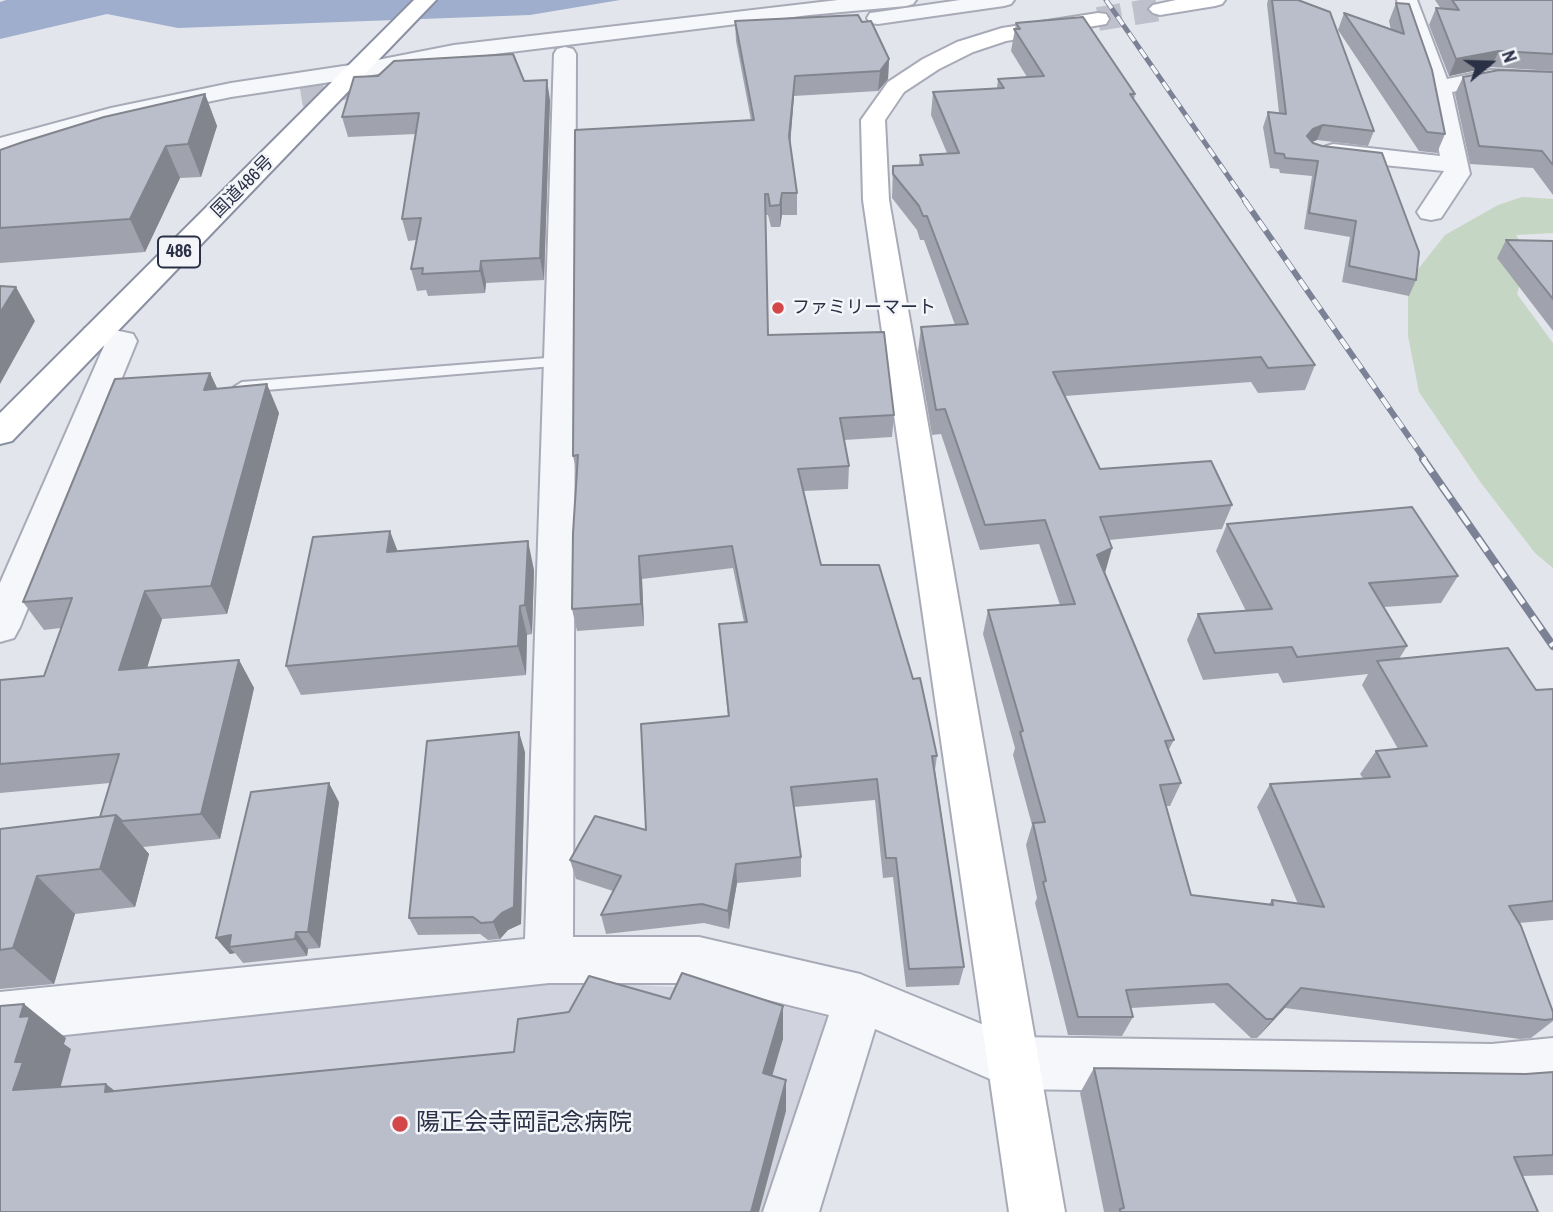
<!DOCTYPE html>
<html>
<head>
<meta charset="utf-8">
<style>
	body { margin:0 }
	#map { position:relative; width:1553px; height:1212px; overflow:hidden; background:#e3e5ec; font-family:"Archivo Narrow",sans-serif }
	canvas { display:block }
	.north { position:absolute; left:1455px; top:28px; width:70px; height:70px; -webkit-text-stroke:5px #f3f5f9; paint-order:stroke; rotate:71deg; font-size:19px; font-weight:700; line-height:28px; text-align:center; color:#2a3045 }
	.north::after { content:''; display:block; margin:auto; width:24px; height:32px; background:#2a3045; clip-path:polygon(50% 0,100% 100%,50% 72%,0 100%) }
</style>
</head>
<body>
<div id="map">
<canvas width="1553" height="1212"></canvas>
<div class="north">N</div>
</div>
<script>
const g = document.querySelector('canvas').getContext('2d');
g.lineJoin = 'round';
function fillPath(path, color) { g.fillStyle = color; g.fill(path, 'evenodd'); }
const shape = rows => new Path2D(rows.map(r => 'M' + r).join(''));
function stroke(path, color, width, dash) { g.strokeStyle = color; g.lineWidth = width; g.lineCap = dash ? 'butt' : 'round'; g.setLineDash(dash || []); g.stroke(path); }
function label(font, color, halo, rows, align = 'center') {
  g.font = font + ' "Archivo Narrow","Noto Sans JP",sans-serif'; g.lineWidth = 5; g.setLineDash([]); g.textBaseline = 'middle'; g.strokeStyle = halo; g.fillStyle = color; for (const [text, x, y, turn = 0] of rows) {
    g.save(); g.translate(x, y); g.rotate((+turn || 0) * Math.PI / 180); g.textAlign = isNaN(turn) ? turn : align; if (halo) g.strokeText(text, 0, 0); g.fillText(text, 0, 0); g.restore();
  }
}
const built = shape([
	[561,981,713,989,835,1019,772,1212,0,1212,0,1037]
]);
const green = shape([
	[1522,197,1553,199,1553,233,1516,235,1536,269,1519,287,1517,294,1553,343,1553,568,1535,553,1481,483,1419,392,1408,336,1408,295,1419,268,1445,235,1498,205]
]);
const water = shape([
	[6,0,620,0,530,15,178,28,107,14,0,39,0,2]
]);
const streetTunnel = shape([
	[301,95,373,83]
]);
const secondaryTunnel = shape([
	[1098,19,1160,9]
]);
const lane = shape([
	[559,357,565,359,567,362,565,365,242,392,234,387,242,382,559,357]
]);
const street = shape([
	[838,0,916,0,913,4,906,6,809,15,454,59,357,78,231,97,115,121,0,154,0,138,111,108,231,83,357,64,454,45,838,0],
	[960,0,1014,0,1011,4,1004,6,878,24,870,23,867,18,870,13,878,12,960,0],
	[1397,0,1417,0,1447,79,1491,70,1553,73,1553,87,1491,84,1452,92,1470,174,1441,218,1431,220,1421,218,1417,212,1444,171,1333,160,1324,157,1320,152,1324,147,1333,144,1440,156,1427,88,1397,0],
	[565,47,573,49,576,54,573,937,699,937,860,974,1013,1037,1492,1044,1553,1038,1553,1090,1492,1096,1013,1089,875,1029,819,1212,763,1212,829,1015,699,983,549,983,0,1042,0,992,525,939,554,54,557,49,565,47],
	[96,326,133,334,137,341,20,627,14,638,0,642,0,583,104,346,85,342,81,335,85,328,96,326]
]);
const secondary = shape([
	[1176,0,1225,0,1222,4,1215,6,1160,15,1153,13,1149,9,1153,5,1176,0],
	[1098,13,1106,14,1109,19,1106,24,1006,41,973,52,939,69,904,92,885,120,889,200,1065,1212,1009,1212,863,200,861,120,888,82,923,59,957,42,1002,28,1098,13]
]);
const highway = shape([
	[414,0,436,0,12,441,0,444,0,413,414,0]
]);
const railFar2 = shape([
	[1106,0,1246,202]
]);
const railFar1 = shape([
	[1245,201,1425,460]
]);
const rail = shape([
	[1423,459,1553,646]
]);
const wall = shape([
	[1268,0,1298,0,1374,131,1368,146,1317,140,1312,142,1416,280,1409,296,1342,282,1350,237,1304,229,1312,176,1280,173,1279,169,1270,168,1263,127,1268,112,1279,113,1267,4],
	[1435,0,1553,0,1553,71,1491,67,1449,76,1429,25,1436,8,1441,9],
	[1396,3,1445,134,1437,153,1419,151,1338,30,1344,13,1391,30,1389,21],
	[735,21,889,59,888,79,878,91,794,96,790,144,797,193,797,215,782,215,780,227,771,227,768,215,765,215,768,335,894,415,892,437,844,440,849,466,848,489,804,491,821,565,913,679,937,756,935,770,964,967,959,985,906,987,893,877,883,878,875,800,794,807,801,857,801,877,737,883,729,929,704,923,606,934,601,915,613,891,576,879,570,860,646,830,728,717,719,624,744,622,733,568,642,579,644,626,577,631,572,609,577,474,573,456,751,120,736,41],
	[1016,23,1135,94,1134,100,1315,365,1305,390,1258,393,1251,382,1065,396,1100,469,1232,505,1222,529,1109,540,1104,573,1174,740,1168,751,1181,783,1170,806,1166,806,1191,895,1269,904,1272,900,1298,904,1257,807,1270,784,1363,778,1360,774,1376,751,1398,749,1362,685,1368,674,1283,683,1278,673,1203,680,1187,640,1198,614,1246,611,1216,551,1227,524,1458,576,1441,603,1384,607,1407,646,1399,659,1536,690,1553,689,1553,920,1519,923,1553,1012,1553,1021,1531,1038,1520,1039,1285,1008,1257,1038,1251,1038,1214,1003,1131,1008,1133,1017,1122,1036,1068,1035,1035,903,1037,898,1026,845,1032,825,1013,755,1015,748,983,634,988,610,1060,605,1039,544,980,550,941,434,932,435,918,352,921,327,955,325,924,240,920,240,917,230,892,198,893,166,919,165,920,155,947,153,931,115,933,92,997,88,998,79,1027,77,1011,51],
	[1553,72,1553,195,1533,168,1470,164,1455,94,1463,77],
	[524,81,550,100,544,280,486,283,485,293,428,296,426,290,417,291,411,269,416,240,408,241,402,219,416,134,348,137,342,117],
	[205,94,217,126,201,177,180,178,145,252,0,263,0,150],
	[1506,240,1553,241,1553,331,1497,258],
	[210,373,217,388,279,413,227,614,162,619,147,668,239,660,254,688,220,839,143,847,149,854,135,907,75,914,54,984,0,989,0,829,100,817,110,783,0,793,0,680,44,676,61,628,44,630,23,602],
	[398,551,534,570,532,634,527,635,526,675,301,695,286,666],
	[525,752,521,924,508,930,500,939,488,940,480,934,418,935,409,918],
	[339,802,320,948,308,949,307,956,243,963,235,953,230,954,216,938],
	[1094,1068,1526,1074,1553,1072,1553,1175,1523,1176,1538,1212,1104,1212,1080,1093]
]);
const shadedWall = shape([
	[1499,51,1491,67,1449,76,1456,59],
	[889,59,888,79,878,91,880,71],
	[795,76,794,96,789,157,789,136],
	[547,80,550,100,544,280,540,258],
	[205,94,217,126,201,177,188,144],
	[1323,125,1317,140,1307,144,1307,136,1313,129],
	[166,146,180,178,145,252,130,219],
	[782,193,782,215,780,227,780,205],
	[481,261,486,283,485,293,480,271],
	[16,287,35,321,0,384,0,313],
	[210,373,223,401,204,390],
	[267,384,279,413,227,614,211,586],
	[390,531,401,560,387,552],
	[528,541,534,570,532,634,525,605],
	[1112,548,1105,573,1097,555],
	[639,556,642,579,644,626,641,604],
	[145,591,162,619,138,697,119,670],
	[520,606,527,635,526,675,518,646],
	[239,660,254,688,220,839,201,814],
	[519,732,525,752,521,924,508,930,500,939,493,922],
	[329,783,339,802,320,948,308,932],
	[116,815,149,854,135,907,100,869],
	[736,864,737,883,729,929,728,911],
	[37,876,75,914,54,984,13,948],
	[296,932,308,949,307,956,295,939],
	[231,935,229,947,235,953,230,954,216,938],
	[1301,988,1285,1008,1257,1038,1273,1019],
	[24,1004,66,1038,64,1044,71,1049,60,1089,13,1090,20,1017],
	[783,1006,783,1039,764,1104,763,1073],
	[786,1080,786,1111,759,1212,751,1212],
	[106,1084,145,1114,105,1092]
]);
const building = shape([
	[1272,0,1298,0,1330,12,1374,131,1323,125,1313,129,1307,136,1313,143,1322,146,1382,153,1419,252,1416,280,1349,266,1356,221,1309,213,1318,161,1285,158,1284,154,1275,153,1268,112,1286,114,1272,0],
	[1452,0,1553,0,1553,54,1499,51,1456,59,1436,8,1459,10,1452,0],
	[1396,3,1409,4,1432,70,1445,134,1427,132,1344,13,1404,34,1396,3],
	[858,15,862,22,871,21,889,59,880,71,795,76,789,136,797,193,782,193,780,205,770,206,768,194,765,194,768,335,884,332,894,415,840,418,849,466,798,469,821,565,879,565,913,679,920,678,937,756,932,756,964,967,909,969,896,858,886,858,877,779,791,787,801,857,736,864,728,911,702,904,601,915,621,876,570,860,595,816,646,830,641,724,729,716,719,624,747,622,732,546,639,556,641,604,572,609,573,533,578,455,573,456,575,130,754,120,735,21,858,15],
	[1083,17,1135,94,1130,94,1315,365,1268,368,1261,357,1053,372,1100,469,1211,461,1232,505,1100,517,1112,548,1097,555,1174,740,1165,741,1181,783,1160,785,1191,895,1273,905,1272,900,1324,907,1270,784,1390,777,1376,751,1427,746,1377,661,1508,648,1536,690,1553,689,1553,901,1509,906,1521,926,1553,1012,1553,1019,1545,1020,1301,988,1273,1019,1266,1019,1228,984,1126,990,1133,1017,1078,1017,1043,882,1046,881,1033,823,1045,822,1020,732,1023,731,988,610,1075,604,1045,520,985,525,945,409,936,410,921,327,968,324,927,216,923,216,919,206,893,174,893,166,923,165,920,155,959,153,933,92,1004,88,998,79,1044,76,1014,29,1020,29,1016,23,1083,17],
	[513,54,524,81,547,80,540,258,481,261,480,271,422,274,423,268,411,269,421,218,402,219,419,113,342,117,354,77,378,76,394,61,513,54],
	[1499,70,1553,72,1553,165,1542,151,1479,146,1463,77,1499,70],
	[205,94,188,144,166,146,130,219,0,228,0,150,23,142,104,117,205,94],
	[1506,240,1553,241,1553,299,1506,240],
	[0,286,16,287,0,313,0,286],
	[210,373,204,390,267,384,211,586,145,591,119,670,239,660,201,814,122,821,116,815,100,817,119,754,0,764,0,680,44,676,72,598,23,602,115,379,210,373],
	[1412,507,1458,576,1369,583,1407,646,1297,657,1292,647,1215,653,1198,614,1272,609,1227,524,1412,507],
	[390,531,387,552,528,541,525,605,520,606,518,646,286,666,313,537,390,531],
	[519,732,514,907,502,913,493,922,481,923,473,917,409,918,427,741,519,732],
	[329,783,308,932,296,932,295,939,229,947,231,935,216,938,251,792,329,783],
	[116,815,100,869,37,876,13,948,0,950,0,829,116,815],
	[682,973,783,1006,763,1073,786,1080,751,1212,0,1212,0,1006,24,1004,20,1017,30,1016,15,1062,23,1062,13,1090,106,1084,105,1092,514,1052,518,1019,569,1012,589,976,670,999,682,973],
	[1094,1068,1526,1074,1553,1072,1553,1155,1514,1157,1538,1212,1120,1212,1120,1209,1124,1208,1094,1068]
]);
const markers = [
	[778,308,7,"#d34748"],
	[400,1124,9,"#d34748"]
];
const farStreetnames = [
	["国道486号",243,187,-45]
];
const farPoinames = [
	["ファミリーマート",792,308]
];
const shields = [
	[179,252,42]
];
const shieldNames = [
	["486",179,252]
];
const nearPoinames = [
	["陽正会寺岡記念病院",416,1124]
];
fillPath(built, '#d1d4de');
fillPath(green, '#c6d6c4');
fillPath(water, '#9eaecc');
stroke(streetTunnel, '#bec1cb', 24, [24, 12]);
stroke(secondaryTunnel, '#bec1cb', 24, [24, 12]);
stroke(lane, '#a8abb7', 4);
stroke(street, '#a8abb7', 4);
stroke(secondary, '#a8abb7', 4);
stroke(highway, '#8a90a3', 4);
fillPath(lane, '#f6f7fa');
fillPath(street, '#f6f7fa');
fillPath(secondary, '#fff');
fillPath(highway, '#fff');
stroke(railFar2, '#7c8296', 5);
stroke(railFar1, '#7c8296', 6);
stroke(rail, '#7c8296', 8);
stroke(railFar2, '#f3f5f9', 3.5, [10]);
stroke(railFar1, '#f3f5f9', 4.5, [12]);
stroke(rail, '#f3f5f9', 5, [16]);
fillPath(wall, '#a0a3ae');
fillPath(shadedWall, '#82858d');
fillPath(building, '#babeca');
stroke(building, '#82858d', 2);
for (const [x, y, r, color] of markers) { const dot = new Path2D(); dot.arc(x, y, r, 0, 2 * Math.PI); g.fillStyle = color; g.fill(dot); stroke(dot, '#f3f5f9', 2.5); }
label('18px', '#2a3045', '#f3f5f9', farStreetnames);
label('18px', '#2a3045', '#f3f5f9', farPoinames, 'left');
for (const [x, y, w] of shields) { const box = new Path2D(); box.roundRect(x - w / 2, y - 15.5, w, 31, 5); g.fillStyle = '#f3f5f9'; g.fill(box); stroke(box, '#2a3045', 2); }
label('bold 19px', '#2a3045', null, shieldNames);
label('24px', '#2a3045', '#f3f5f9', nearPoinames, 'left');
</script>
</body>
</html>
